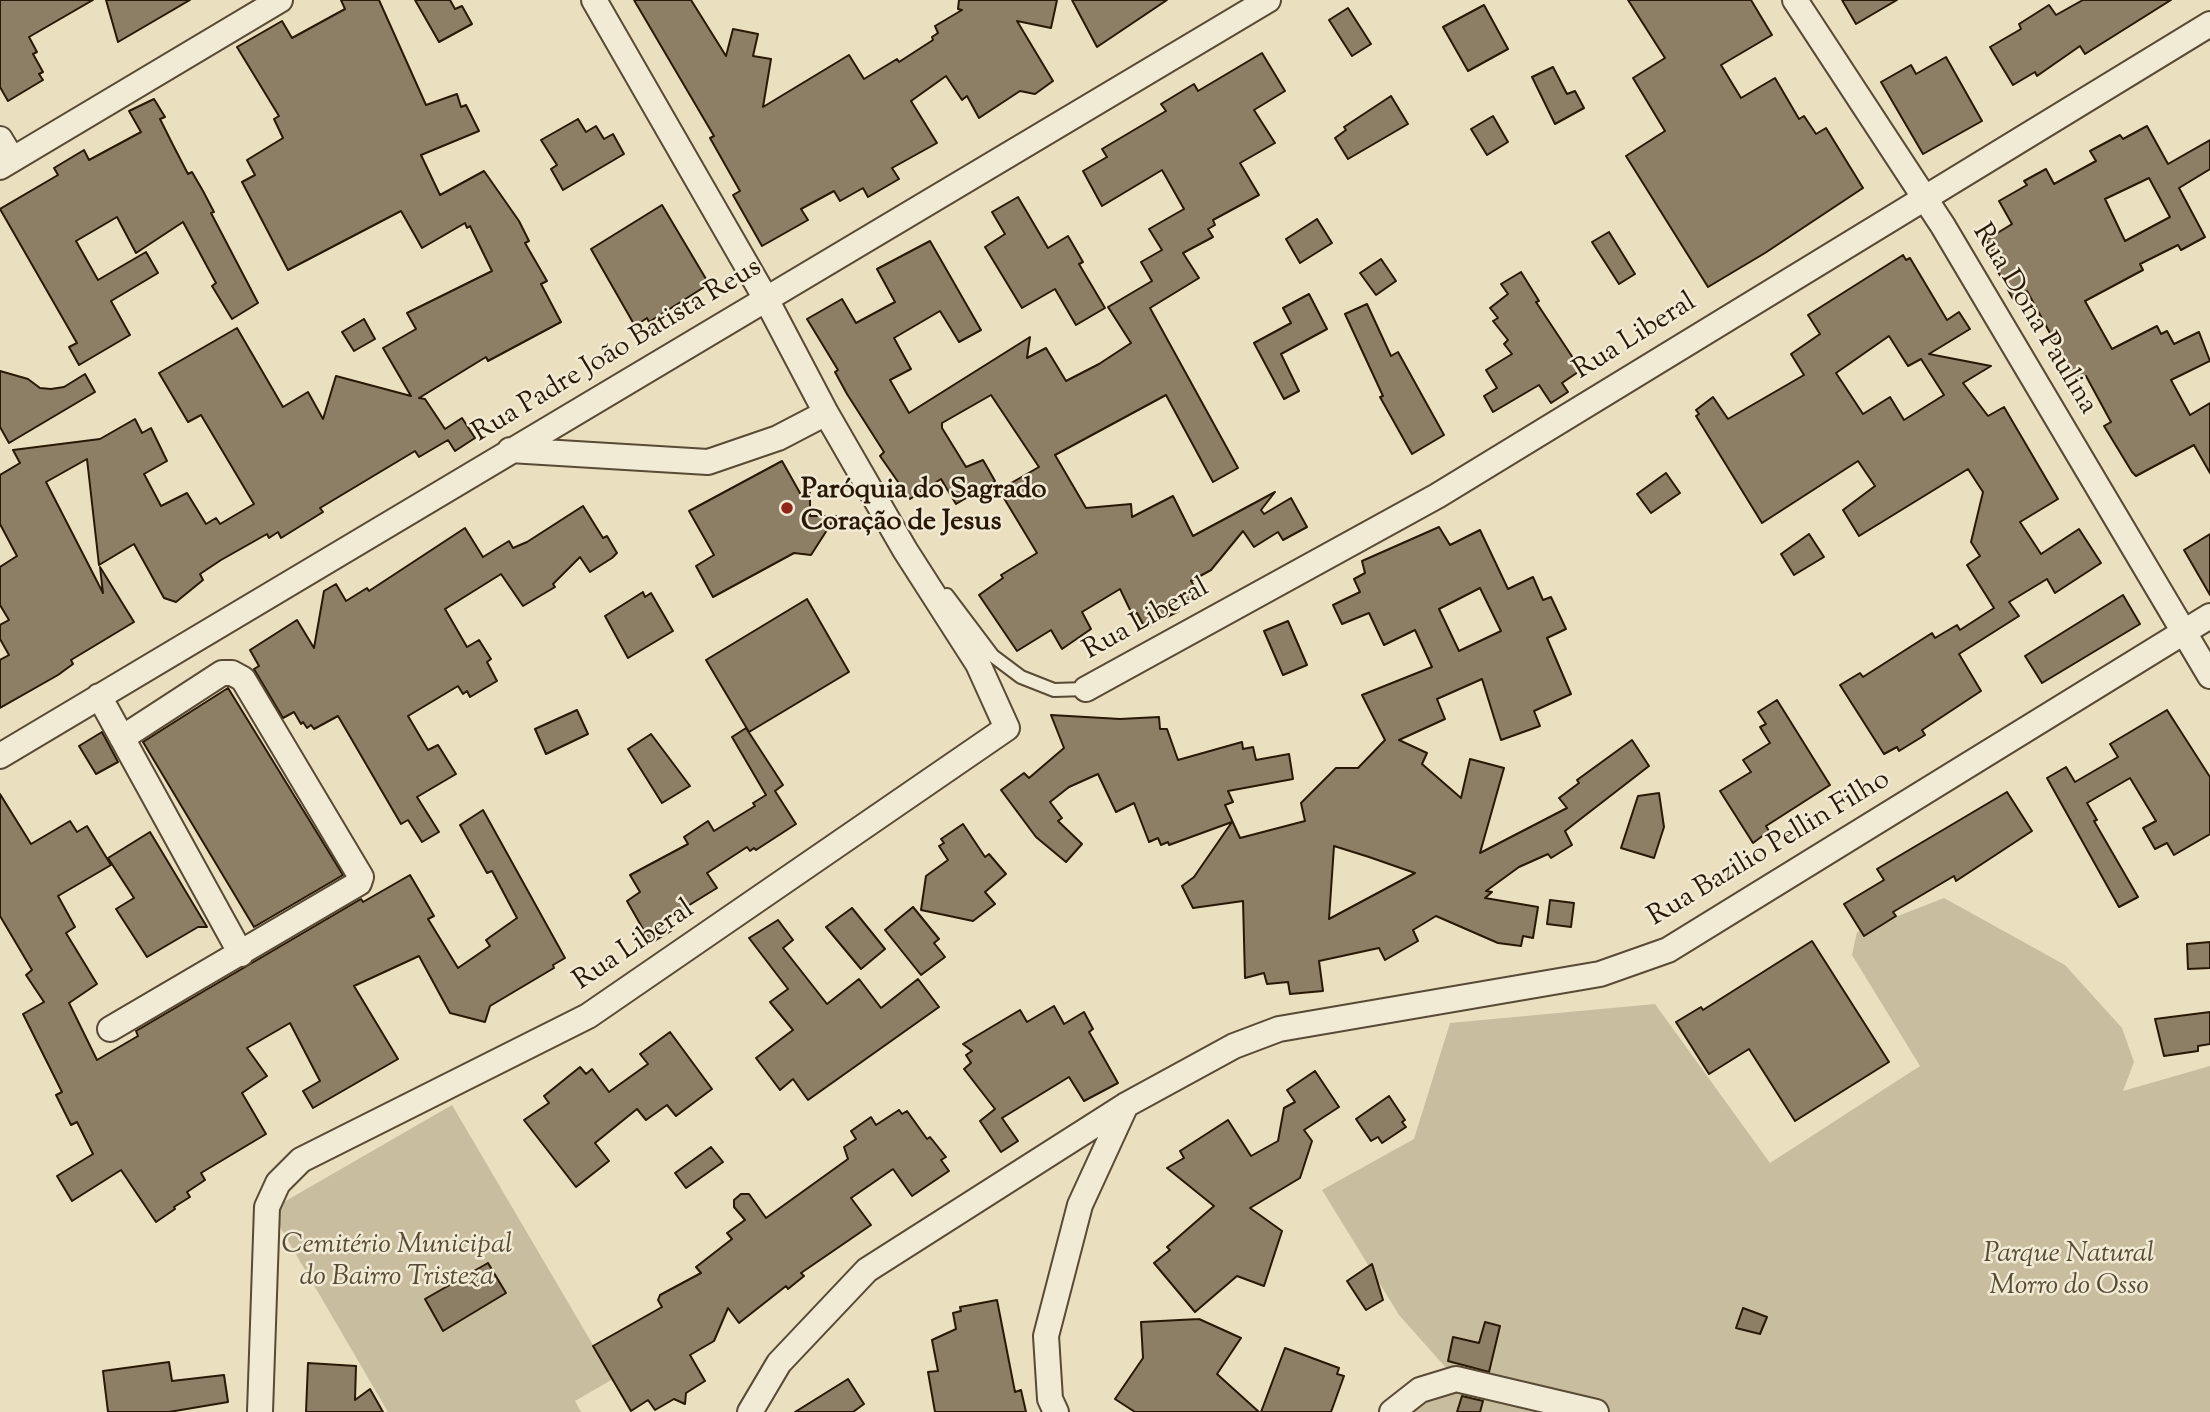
<!DOCTYPE html>
<html>
<head>
<meta charset="utf-8">
<style>
	body { margin:0 }
	canvas { display:block; background:#eadfbf }
</style>
</head>
<body>
<canvas width="2210" height="1412"></canvas>
<script>
const g = document.querySelector('canvas').getContext('2d');
g.lineJoin = 'round';
function fillPath(path, color) { g.fillStyle = color; g.fill(path, 'evenodd'); }
const shape = rows => new Path2D(rows.map(r => 'M' + r).join(''));
function stroke(path, color, width, dash) { g.strokeStyle = color; g.lineWidth = width; g.lineCap = dash ? 'butt' : 'round'; g.setLineDash(dash || []); g.stroke(path); }
function label(font, color, halo, rows, align = 'center') {
  g.font = font + ' "Sorts Mill Goudy",serif'; g.lineWidth = 5; g.setLineDash([]); g.textBaseline = 'middle'; g.strokeStyle = halo; g.fillStyle = color; for (const [text, x, y, turn = 0] of rows) {
    g.save(); g.translate(x, y); g.rotate((+turn || 0) * Math.PI / 180); g.textAlign = isNaN(turn) ? turn : align; if (halo) g.strokeText(text, 0, 0); g.fillText(text, 0, 0); g.restore();
  }
}
const green = shape([
	[1944,898,2065,965,2122,1028,2134,1062,2123,1091,2210,1066,2210,1412,1414,1412,1456,1379,1399,1315,1322,1190,1414,1139,1450,1023,1655,1004,1770,1163,1920,1066,1852,955,1857,932],
	[452,1105,613,1379,575,1401,581,1412,388,1412,270,1210]
]);
const building = shape([
	[0,0,93,0,29,37,37,52,33,54,43,72,39,74,43,80,8,101,0,87,0,0],
	[106,0,190,0,118,42,106,0],
	[341,0,379,0,426,105,457,94,461,107,466,105,479,131,421,155,440,195,484,171,519,221,529,241,525,243,547,281,541,284,561,322,488,361,486,357,419,398,425,399,445,429,462,418,475,438,455,451,448,440,419,457,415,451,320,508,323,512,281,538,278,532,269,538,267,534,221,560,200,574,203,580,176,602,164,598,134,544,99,565,87,459,46,482,103,593,100,567,134,622,71,660,73,664,58,675,0,708,0,660,9,655,0,639,0,625,9,620,0,605,0,567,17,556,0,524,0,475,20,463,13,450,100,439,135,419,142,433,151,428,167,461,144,474,161,506,187,493,206,524,216,518,220,524,254,504,201,415,188,422,159,373,237,328,283,407,308,392,323,419,336,376,411,396,383,348,416,329,407,313,492,271,470,226,467,228,465,223,422,248,401,211,288,270,242,182,255,175,247,160,283,138,274,119,279,116,237,47,282,21,292,38,345,9,341,0],
	[415,0,450,0,455,9,462,6,472,24,439,42,415,0],
	[634,0,691,0,726,56,733,29,758,34,753,56,771,59,763,107,849,55,864,79,897,59,899,62,933,40,932,37,938,33,935,26,962,10,958,9,959,0,1057,0,1051,28,1017,21,1053,81,1035,94,1020,91,979,118,967,96,962,100,946,76,911,101,937,143,892,168,899,179,868,197,863,188,840,201,834,191,801,209,808,220,762,246,733,195,740,191,710,138,714,136,634,0],
	[1072,0,1167,0,1097,47,1072,0],
	[1628,0,1751,0,1772,35,1721,65,1741,98,1775,78,1799,119,1804,116,1816,134,1826,128,1863,188,1765,253,1708,287,1626,156,1665,131,1633,78,1665,58,1628,0],
	[1842,0,1897,0,1856,24,1842,0],
	[2083,0,2171,0,2085,54,2080,46,2037,76,2035,72,2013,85,1990,47,2021,29,2019,24,2049,5,2056,15,2083,0],
	[1484,5,1508,49,1468,71,1443,27,1484,5],
	[1348,8,1371,44,1352,56,1329,20,1348,8],
	[1262,53,1285,91,1254,110,1275,143,1240,163,1259,195,1213,220,1215,225,1208,229,1213,237,1183,253,1199,278,1150,308,1238,468,1213,482,1166,395,1055,455,1086,508,1131,504,1132,517,1173,496,1193,536,1275,492,1261,510,1264,514,1291,498,1307,527,1283,540,1278,532,1254,547,1243,531,1211,570,1191,581,1199,593,1178,607,1179,611,1145,628,1137,613,1133,616,1120,589,1082,612,1091,629,1062,649,1051,630,1017,651,979,595,1003,578,1001,575,1037,553,999,490,1039,467,991,395,942,423,942,428,966,467,983,460,995,481,956,504,941,479,910,499,880,456,884,452,847,394,835,372,838,370,807,319,842,299,856,323,895,302,877,269,930,241,981,330,959,342,940,311,894,338,911,369,890,380,909,413,1030,337,1027,358,1046,348,1066,381,1099,364,1131,343,1108,307,1152,281,1141,262,1162,250,1149,229,1184,209,1162,170,1102,206,1083,171,1107,157,1102,149,1166,111,1161,104,1194,84,1198,91,1262,53],
	[1946,57,1982,121,1923,154,1881,82,1911,65,1916,74,1946,57],
	[1553,67,1567,94,1575,91,1584,108,1555,124,1532,77,1553,67],
	[1391,96,1408,124,1348,159,1335,138,1346,130,1344,127,1391,96],
	[154,99,165,117,160,119,173,145,188,174,192,172,203,191,214,212,211,213,258,303,232,319,212,286,216,283,183,222,136,253,117,217,76,241,98,280,146,252,158,273,111,301,130,335,79,365,69,347,77,343,0,209,58,175,54,168,84,150,89,160,141,132,129,111,154,99],
	[1493,116,1508,142,1487,155,1471,129,1493,116],
	[578,119,586,132,596,126,604,139,613,134,624,154,563,190,551,169,557,165,541,140,578,119],
	[2147,126,2168,164,2210,140,2210,169,2179,188,2205,237,2181,250,2178,245,2140,264,2143,270,2085,301,2112,349,2157,326,2161,334,2167,331,2174,344,2199,332,2210,361,2171,380,2190,415,2210,403,2210,473,2194,445,2136,476,2132,472,2104,426,2111,422,2086,376,2076,381,2027,291,2013,299,1997,270,2002,267,1986,240,2012,224,1999,201,2027,185,2024,181,2046,169,2054,184,2096,161,2090,151,2120,135,2123,139,2147,126],
	[2149,178,2170,217,2125,241,2105,199,2149,178],
	[1018,197,1048,248,1068,236,1083,262,1079,264,1105,308,1076,325,1055,289,1022,308,985,247,1005,234,992,212,1018,197],
	[662,205,709,284,649,322,647,318,635,326,591,249,662,205],
	[1317,219,1332,243,1300,263,1286,239,1317,219],
	[1609,232,1635,274,1619,284,1592,242,1609,232],
	[1903,255,1906,260,1910,258,1947,320,1959,312,1970,329,1929,354,1991,366,1963,383,1988,416,2004,407,2058,499,2020,522,2041,554,2079,529,2101,563,2055,593,2047,579,2009,602,2019,616,1959,654,1981,691,1922,730,1925,735,1899,751,1897,747,1884,754,1840,685,1860,673,1863,677,1932,633,1935,638,1957,625,1960,630,1994,608,1967,565,1980,556,1971,542,1983,492,1968,469,1859,536,1843,510,1875,486,1858,461,1762,523,1696,416,1699,414,1696,410,1713,397,1728,419,1804,375,1791,354,1820,334,1808,315,1903,255],
	[1889,336,1908,366,1921,359,1944,395,1904,420,1890,397,1863,414,1836,373,1889,336],
	[1381,259,1396,281,1376,295,1360,273,1381,259],
	[1521,272,1539,301,1536,302,1581,370,1562,383,1568,392,1551,403,1539,385,1493,412,1484,396,1497,388,1486,370,1512,354,1504,344,1508,340,1493,321,1498,318,1490,308,1508,294,1501,284,1521,272],
	[1309,294,1327,329,1281,354,1299,391,1284,399,1254,343,1291,323,1283,308,1309,294],
	[1367,304,1391,356,1398,352,1444,435,1412,454,1380,397,1383,396,1345,314,1367,304],
	[364,319,375,339,354,351,342,332,364,319],
	[0,371,28,379,40,388,51,389,64,387,85,374,95,392,9,443,0,427,0,371],
	[782,461,800,493,810,493,810,516,836,516,811,555,794,553,713,597,696,566,714,555,689,511,782,461],
	[1666,473,1680,493,1651,513,1637,494,1666,473],
	[583,506,603,538,607,536,617,553,612,558,590,572,580,557,553,584,555,587,523,606,501,574,445,609,467,647,479,640,491,659,487,662,497,681,470,697,467,691,463,694,458,686,408,716,428,750,438,745,456,774,417,797,439,832,422,842,408,820,401,824,338,716,314,729,311,725,307,728,303,722,301,724,294,712,283,718,254,669,259,666,250,650,297,620,314,648,324,591,336,584,346,601,367,588,369,591,465,528,483,557,509,541,513,548,527,542,583,506],
	[1439,527,1450,545,1480,530,1508,589,1533,577,1543,600,1551,597,1566,629,1547,638,1571,694,1534,711,1540,726,1501,740,1482,679,1437,699,1445,719,1399,740,1427,753,1422,764,1461,798,1470,759,1504,768,1480,853,1567,808,1559,798,1579,783,1577,780,1632,740,1649,766,1565,831,1572,845,1551,858,1548,854,1519,867,1486,891,1492,892,1485,898,1538,907,1533,938,1523,936,1521,946,1498,943,1436,916,1413,930,1418,941,1385,960,1379,948,1319,961,1323,991,1290,994,1288,982,1267,984,1264,973,1245,978,1243,901,1193,908,1182,886,1194,877,1232,822,1169,845,1168,842,1161,845,1158,838,1149,842,1134,803,1116,812,1098,774,1069,787,1050,802,1062,818,1058,821,1082,844,1066,862,1036,837,1001,790,1024,773,1029,778,1064,748,1051,715,1120,719,1159,717,1160,729,1167,729,1178,760,1242,742,1243,749,1253,747,1256,760,1289,754,1293,779,1228,791,1233,802,1225,805,1240,838,1305,821,1301,803,1336,768,1358,768,1385,740,1362,695,1432,667,1415,630,1384,645,1369,613,1342,624,1333,605,1360,592,1354,579,1365,573,1362,561,1439,527],
	[1480,588,1501,631,1459,651,1439,609,1480,588],
	[1334,846,1369,857,1415,873,1329,919,1334,846],
	[1809,534,1824,557,1794,575,1781,554,1809,534],
	[2210,534,2210,595,2184,550,2210,534],
	[643,592,645,597,651,593,673,631,628,658,605,616,643,592],
	[2123,595,2140,624,2042,683,2025,656,2123,595],
	[807,599,849,672,749,732,706,660,807,599],
	[1288,621,1307,665,1283,675,1264,631,1288,621],
	[228,688,343,875,254,927,143,742,228,688],
	[1777,700,1830,785,1766,826,1769,831,1753,843,1720,791,1751,772,1743,760,1770,743,1760,727,1766,724,1758,712,1777,700],
	[577,710,588,734,546,754,535,729,577,710],
	[2167,710,2210,777,2210,834,2174,855,2167,843,2155,849,2143,828,2156,821,2130,778,2087,803,2097,820,2094,821,2138,897,2119,907,2047,778,2066,767,2075,782,2118,757,2110,744,2167,710],
	[746,728,783,785,775,791,796,824,756,850,754,848,750,851,747,847,707,873,717,888,665,920,671,931,651,943,627,901,640,892,630,875,688,844,684,837,708,821,714,831,755,806,753,803,766,795,732,737,746,728],
	[102,732,118,762,96,774,79,746,102,732],
	[651,734,690,786,662,803,628,749,651,734],
	[2007,792,2032,831,1956,881,1954,876,1893,912,1896,916,1864,936,1844,904,1884,880,1877,869,2007,792],
	[1659,793,1664,827,1654,858,1621,848,1638,796,1659,793],
	[0,794,31,844,70,821,77,832,87,826,111,865,58,896,75,927,66,933,97,984,69,1003,97,1060,138,1036,136,1031,361,899,363,902,410,875,434,916,428,919,458,968,490,946,486,940,517,918,492,871,487,873,460,825,483,810,565,958,553,965,554,968,490,1006,485,1022,450,1013,419,956,354,986,398,1059,313,1108,303,1091,320,1081,290,1023,247,1048,267,1076,242,1093,266,1134,201,1173,205,1180,187,1192,190,1197,174,1207,175,1209,156,1222,121,1170,72,1201,57,1176,93,1154,77,1122,71,1125,56,1095,62,1092,23,1014,44,1002,26,975,32,970,0,916,0,794],
	[963,824,985,857,989,854,1006,874,985,892,995,904,973,921,921,910,926,876,948,860,939,846,944,843,941,839,963,824],
	[150,832,207,927,198,927,147,957,116,909,134,898,108,858,150,832],
	[1550,900,1574,903,1571,927,1547,924,1550,900],
	[913,907,939,939,934,943,945,957,921,975,885,930,913,907],
	[852,908,885,949,861,969,826,927,852,908],
	[778,920,793,940,783,948,827,1004,859,979,881,1008,918,979,939,1007,808,1100,793,1079,780,1090,756,1058,793,1030,770,1002,788,989,749,938,778,920],
	[1812,941,1889,1062,1795,1121,1749,1049,1709,1074,1676,1022,1701,1007,1703,1010,1812,941],
	[2210,942,2210,968,2188,969,2187,944,2210,942],
	[1054,1006,1064,1024,1084,1012,1093,1029,1089,1032,1118,1083,1084,1101,1069,1077,1002,1118,1018,1141,1001,1152,980,1121,995,1109,964,1069,971,1063,966,1055,972,1051,963,1044,1020,1010,1027,1022,1054,1006],
	[2210,1012,2210,1044,2198,1046,2198,1051,2164,1056,2155,1019,2210,1012],
	[670,1032,712,1089,676,1116,667,1105,646,1120,637,1109,595,1143,609,1161,576,1187,524,1120,549,1103,544,1096,580,1067,586,1074,592,1069,609,1092,648,1064,640,1054,670,1032],
	[1315,1071,1339,1107,1304,1130,1312,1141,1300,1178,1250,1208,1282,1231,1264,1286,1237,1276,1195,1312,1154,1263,1170,1250,1167,1247,1214,1206,1167,1168,1184,1158,1180,1151,1228,1120,1251,1156,1278,1141,1284,1108,1295,1102,1287,1090,1315,1071],
	[1389,1096,1405,1120,1402,1122,1406,1127,1382,1143,1378,1137,1371,1141,1356,1119,1389,1096],
	[899,1110,902,1114,907,1111,927,1139,930,1137,946,1157,941,1160,949,1171,912,1196,893,1169,851,1198,871,1225,801,1273,804,1276,788,1289,786,1286,739,1323,728,1308,714,1341,690,1355,705,1381,686,1393,685,1404,674,1399,655,1410,648,1400,631,1411,593,1346,662,1307,658,1300,660,1295,701,1273,696,1267,732,1239,727,1233,745,1220,734,1207,734,1200,741,1194,749,1194,766,1218,848,1159,844,1147,856,1139,851,1131,871,1117,876,1125,899,1110],
	[711,1147,723,1162,686,1188,675,1173,711,1147],
	[488,1263,506,1293,443,1331,425,1299,488,1263],
	[1372,1264,1383,1300,1366,1310,1347,1281,1372,1264],
	[997,1300,1015,1392,1021,1390,1026,1412,935,1412,928,1372,938,1371,932,1340,956,1329,953,1313,961,1311,960,1307,997,1300],
	[1743,1308,1767,1317,1760,1334,1736,1328,1743,1308],
	[1199,1319,1241,1338,1217,1374,1259,1412,1135,1412,1115,1399,1143,1358,1141,1322,1199,1319],
	[1485,1322,1500,1326,1489,1372,1448,1361,1453,1337,1479,1343,1485,1322],
	[1285,1348,1339,1368,1337,1374,1344,1376,1331,1412,1261,1412,1285,1348],
	[169,1362,172,1381,224,1375,228,1402,169,1412,108,1412,103,1371,169,1362],
	[308,1363,356,1366,355,1400,370,1389,383,1412,306,1412,308,1363],
	[848,1379,864,1404,853,1412,795,1412,848,1379],
	[1462,1396,1483,1401,1480,1412,1457,1412,1462,1396]
]);
const lane = shape([
	[947,595,993,656,1021,677,1054,690,1086,689]
]);
const street = shape([
	[1795,0,1943,226,2210,676],
	[0,139,12,159],
	[0,167,280,0],
	[510,450,708,462,778,438,826,413],
	[1086,689,1437,496,2210,24],
	[99,696,241,954],
	[0,756,1268,0],
	[110,1029,359,883,361,877,243,679,232,673,222,673,122,738],
	[260,1412,267,1207,278,1183,301,1160,588,1016,1007,728,978,664,905,550,826,413,766,299,594,0],
	[750,1412,779,1363,867,1270,1126,1105,1234,1046,1279,1029,1600,974,1668,950,2210,616],
	[1056,1412,1050,1399,1046,1336,1080,1205,1126,1105],
	[1392,1412,1420,1390,1456,1379,1596,1412]
]);
const markers = [
	[787,508,7,"#8f2418"]
];
const streetNames = [
	["Rua Dona Paulina",2033,320,59],
	["Rua Liberal",1636,338,-32],
	["Rua Padre João Batista Reus",618,352,-31],
	["Rua Liberal",1147,621,-29],
	["Rua Bazilio Pellin Filho",1770,850,-31],
	["Rua Liberal",635,947,-34]
];
const poiNames = [
	["Paróquia do Sagrado",801,492],
	["Coração de Jesus",801,524]
];
const parkNames = [
	["Cemitério Municipal",397,1247],
	["do Bairro Tristeza",397,1279],
	["Parque Natural",2069,1256],
	["Morro do Osso",2069,1288]
];
fillPath(green, '#c9bd9f');
fillPath(building, '#8d7f66');
stroke(building, '#281805', 2);
stroke(lane, '#584a34', 16);
stroke(street, '#584a34', 28);
stroke(lane, '#f1ead5', 12);
stroke(street, '#f1ead5', 24);
for (const [x, y, r, color] of markers) { const dot = new Path2D(); dot.arc(x, y, r, 0, 2 * Math.PI); g.fillStyle = color; g.fill(dot); stroke(dot, '#f1ead5', 2.5); }
label('28px', '#281805', '#f1ead5', streetNames);
label('bold 28px', '#281805', '#f1ead5', poiNames, 'left');
label('italic 28px', '#584a33', '#f1ead5', parkNames);
</script>
</body>
</html>
